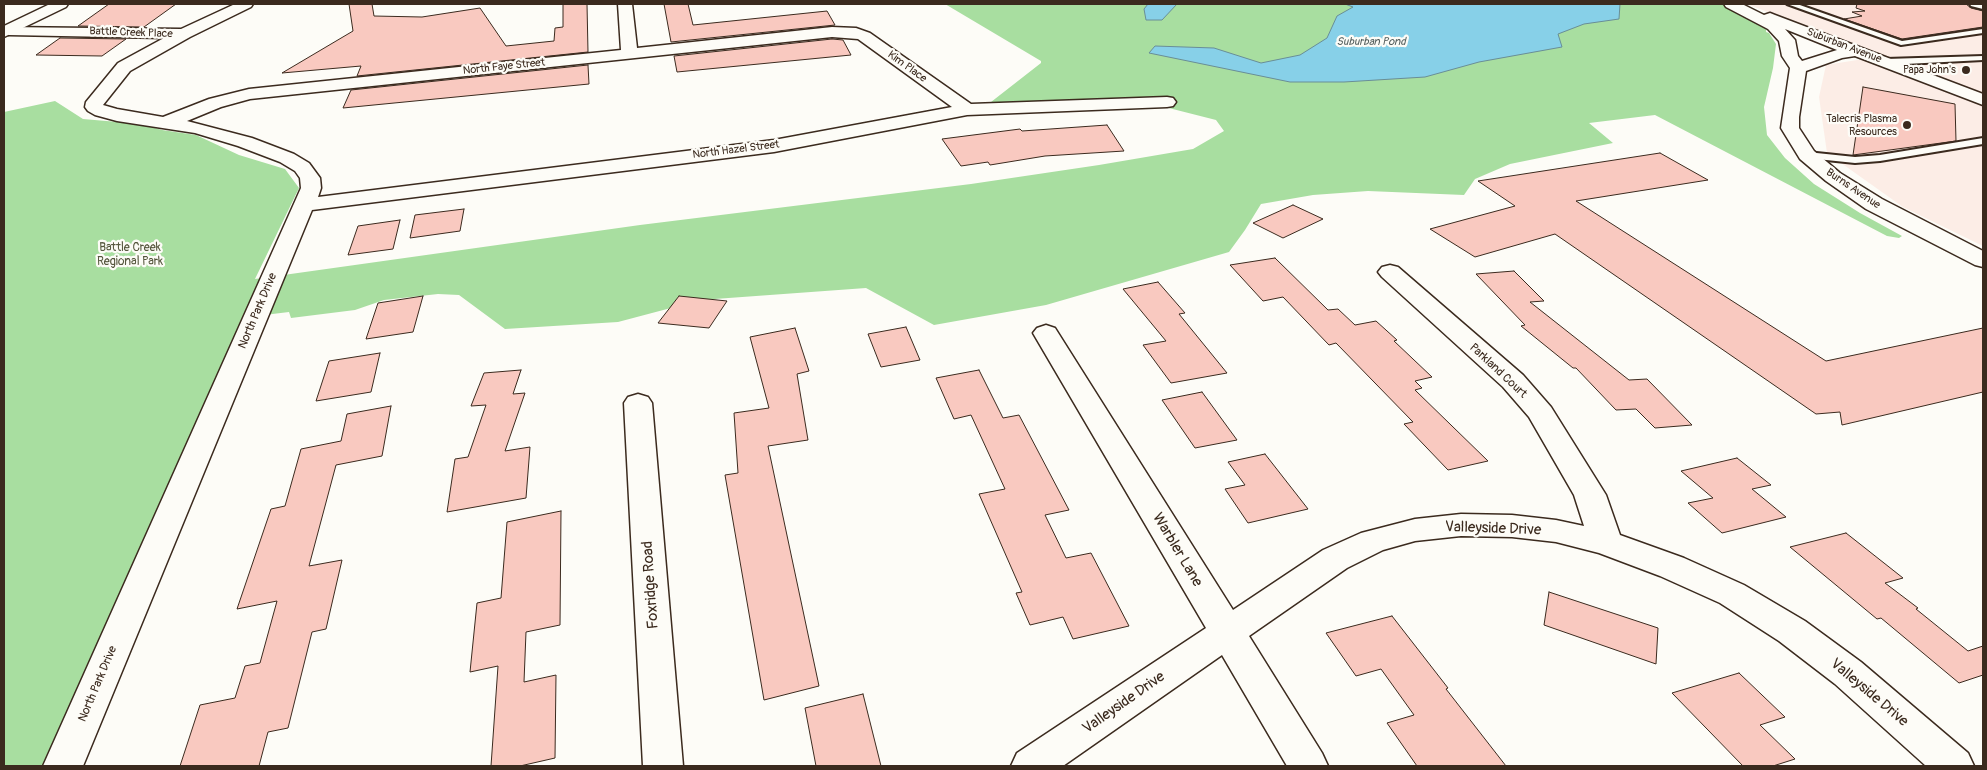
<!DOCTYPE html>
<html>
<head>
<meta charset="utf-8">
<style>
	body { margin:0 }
	#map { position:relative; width:1987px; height:770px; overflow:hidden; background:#fdfcf7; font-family:Pangolin,sans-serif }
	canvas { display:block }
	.frame { position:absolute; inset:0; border:5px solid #3b2a1e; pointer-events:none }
</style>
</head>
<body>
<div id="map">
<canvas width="1987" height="770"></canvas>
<div class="frame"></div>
</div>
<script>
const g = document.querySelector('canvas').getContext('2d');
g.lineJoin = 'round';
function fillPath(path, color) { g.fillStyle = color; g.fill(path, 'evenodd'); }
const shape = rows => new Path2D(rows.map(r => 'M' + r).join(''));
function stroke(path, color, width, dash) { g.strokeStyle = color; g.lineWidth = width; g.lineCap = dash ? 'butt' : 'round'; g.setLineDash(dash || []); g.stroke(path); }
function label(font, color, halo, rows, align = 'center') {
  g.font = font + ' Pangolin,sans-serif'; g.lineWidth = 4.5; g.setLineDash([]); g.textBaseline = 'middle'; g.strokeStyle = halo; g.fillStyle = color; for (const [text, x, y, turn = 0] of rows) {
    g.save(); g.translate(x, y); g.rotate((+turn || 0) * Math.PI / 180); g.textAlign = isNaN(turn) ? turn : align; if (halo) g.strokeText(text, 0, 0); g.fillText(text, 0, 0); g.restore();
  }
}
const built = shape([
	[1747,4,1983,4,1983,246,1903,207,1827,153,1819,97,1826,65,1882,56]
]);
const green = shape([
	[945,4,1739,4,1768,15,1766,32,1769,33,1776,44,1773,68,1764,107,1767,135,1785,158,1814,184,1860,213,1902,236,1899,238,1887,236,1655,115,1589,123,1613,143,1510,164,1475,179,1464,195,1368,191,1313,195,1261,204,1245,230,1229,252,1046,305,934,325,866,288,701,300,618,322,505,329,459,295,438,294,384,300,355,310,291,318,289,312,256,316,62,766,4,766,4,112,55,101,83,119,141,124,162,130,196,135,239,155,285,169,299,188,255,279,640,225,971,184,1099,165,1193,149,1224,131,1216,120,1149,103,1006,113,991,102,1041,63,1041,61]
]);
const water = shape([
	[1148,4,1177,4,1162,20,1146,20,1144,9,1148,4],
	[1345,4,1620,4,1619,19,1584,24,1558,34,1562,47,1479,62,1425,77,1344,82,1290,82,1149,53,1155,46,1214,48,1261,63,1300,55,1327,38,1337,16,1353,7,1345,4]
]);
const building = shape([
	[109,4,176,4,144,27,78,26,109,4],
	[349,4,372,4,374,16,422,17,480,8,506,46,554,41,555,28,563,27,563,4,587,4,588,52,357,76,361,66,282,73,353,31,349,4],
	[664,4,688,4,693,25,827,11,835,25,671,42,664,4],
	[1857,4,1966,4,1971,8,1983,11,1983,27,1902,39,1844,19,1862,16,1852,12,1865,11,1856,8,1857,4],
	[60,38,126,39,102,56,36,55,60,38],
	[832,39,843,40,851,55,677,72,674,56,832,39],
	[588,65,589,84,343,108,351,90,588,65],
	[1863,87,1955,104,1956,141,1853,155,1863,87],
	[1107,125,1124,151,1045,156,990,165,988,162,961,166,942,139,1020,129,1022,131,1107,125],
	[1660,153,1708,180,1576,201,1826,361,1983,328,1983,392,1842,425,1840,412,1816,414,1555,234,1475,257,1430,229,1515,206,1478,181,1660,153],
	[1293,205,1323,219,1283,238,1253,223,1293,205],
	[464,209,460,231,410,238,415,215,464,209],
	[400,220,393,249,348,255,358,226,400,220],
	[1275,258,1328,310,1338,309,1355,325,1376,321,1397,340,1394,341,1432,377,1415,381,1422,388,1415,390,1488,461,1448,470,1404,424,1413,422,1336,343,1329,345,1283,297,1263,301,1230,265,1275,258],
	[1514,271,1544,301,1530,302,1629,380,1647,379,1692,425,1655,428,1636,409,1616,410,1576,368,1573,368,1521,326,1525,325,1476,274,1514,271],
	[1158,282,1185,313,1179,314,1227,373,1171,383,1143,345,1166,341,1123,289,1158,282],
	[423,296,413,332,366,339,378,303,423,296],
	[679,296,727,301,709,328,658,323,679,296],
	[906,327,920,360,881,367,868,334,906,327],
	[795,328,809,371,797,374,808,440,768,446,819,686,764,700,725,475,738,473,734,413,769,408,750,337,795,328],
	[380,353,371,392,316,401,329,361,380,353],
	[521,370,513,394,525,393,505,451,530,447,526,498,447,512,455,459,468,457,486,405,471,406,484,373,521,370],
	[979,370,1003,418,1019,415,1069,510,1045,515,1066,558,1091,553,1129,626,1073,639,1063,617,1030,625,1016,593,1022,592,979,494,1005,489,971,415,954,419,936,378,979,370],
	[1202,392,1237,440,1195,448,1162,400,1202,392],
	[391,406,382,456,336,465,309,566,342,560,326,629,312,632,288,728,268,732,259,766,180,766,200,705,235,698,245,666,260,663,277,601,237,609,271,509,285,506,301,449,341,441,347,414,391,406],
	[1265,454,1308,509,1248,523,1225,489,1245,485,1228,462,1265,454],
	[1737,458,1771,485,1752,489,1786,517,1722,533,1688,503,1713,498,1681,471,1737,458],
	[561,511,560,625,526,632,524,682,556,675,555,758,520,766,491,766,498,666,470,672,477,603,501,598,507,522,561,511],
	[1846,533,1903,578,1885,583,1918,608,1916,609,1968,651,1983,646,1983,675,1959,683,1881,618,1877,619,1790,547,1846,533],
	[1549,592,1658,628,1656,664,1544,625,1549,592],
	[1392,616,1448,688,1446,689,1506,766,1417,766,1387,723,1414,715,1381,669,1356,676,1326,633,1392,616],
	[1739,673,1785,717,1760,725,1795,759,1773,766,1743,766,1672,693,1739,673],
	[863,694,881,766,816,766,805,708,863,694]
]);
const lane = shape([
	[1787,4,1797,4,1902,41,1983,29,1983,33,1901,45,1787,4],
	[1970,4,1983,5,1983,9,1971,6,1970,4],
	[1983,56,1983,60,1886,65,1882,62,1886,59,1983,56],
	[1983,138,1983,144,1880,161,1855,163,1807,158,1802,155,1807,152,1855,157,1880,155,1983,138]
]);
const street = shape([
	[235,4,253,4,251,7,190,37,130,71,103,105,117,109,163,117,209,99,249,89,621,50,618,4,632,4,637,48,832,27,856,28,870,33,971,104,1167,97,1173,98,1176,102,1173,106,1167,107,967,115,774,152,312,210,83,766,43,766,301,188,300,178,295,171,280,162,238,146,195,133,117,121,95,115,88,111,85,107,86,102,118,63,164,38,9,35,4,33,4,27,181,29,235,4],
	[832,37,858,39,952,107,774,140,318,197,321,188,320,178,309,163,294,154,252,138,187,121,221,107,250,99,832,37],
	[1390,265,1398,267,1523,375,1551,407,1606,495,1620,535,1684,558,1744,585,1805,621,1861,662,1968,753,1974,766,1926,766,1835,684,1779,641,1720,603,1660,576,1599,553,1556,542,1512,537,1461,536,1415,541,1383,550,1347,568,1249,636,1322,753,1328,766,1287,766,1222,655,1063,766,1011,766,1017,753,1206,628,1033,333,1037,328,1046,325,1055,328,1233,610,1323,550,1361,533,1415,519,1461,514,1512,515,1556,520,1584,526,1574,495,1529,417,1503,387,1382,277,1378,272,1382,267,1390,265],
	[638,394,648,397,652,403,683,766,643,766,624,403,628,397,638,394]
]);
const secondary = shape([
	[50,4,68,4,66,7,4,37,4,26,50,4],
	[1724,4,1742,4,1764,15,1770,13,1775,15,1983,94,1983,105,1855,56,1842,58,1806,71,1799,117,1799,128,1814,151,1840,173,1882,199,1983,251,1983,267,1975,265,1866,209,1826,181,1800,159,1781,128,1790,68,1782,56,1779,41,1768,29,1726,7,1724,4],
	[1785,29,1837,50,1802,61,1798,56,1795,40,1785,29]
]);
const markers = [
	[1966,70,5,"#3b2a1e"],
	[1907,125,5,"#3b2a1e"]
];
const farStreetnames = [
	["Battle Creek Place",131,33,2],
	["Suburban Avenue",1844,46,21],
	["North Faye Street",504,67,-6],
	["Kim Place",907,67,36],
	["North Hazel Street",736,150,-7],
	["Burns Avenue",1853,189,34]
];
const farWaternames = [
	["Suburban Pond",1371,42]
];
const farPoinames = [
	["Papa John's",1956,70],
	["Talecris Plasma",1897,119],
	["Resources",1897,132]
];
const parkNames = [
	["Battle Creek",130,248],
	["Regional Park",130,262]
];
const streetNames = [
	["North Park Drive",258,311,-67],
	["Parkland Court",1498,371,43],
	["North Park Drive",98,684,-67]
];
const nearStreetnames = [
	["Valleyside Drive",1493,529,2],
	["Warbler Lane",1177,550,59],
	["Foxridge Road",651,585,-94],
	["Valleyside Drive",1869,693,40],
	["Valleyside Drive",1124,703,-35]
];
fillPath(built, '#fcede6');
fillPath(green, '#a8dea0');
fillPath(water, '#87d0e8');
stroke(water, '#698e97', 1);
fillPath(building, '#f9c9c0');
stroke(building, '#3b2a1e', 1);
stroke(lane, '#3b2a1e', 4);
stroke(street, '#3b2a1e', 3);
stroke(secondary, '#3b2a1e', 3);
fillPath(lane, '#fdfcf7');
fillPath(street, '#fdfcf7');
fillPath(secondary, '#fdfcf7');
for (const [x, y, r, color] of markers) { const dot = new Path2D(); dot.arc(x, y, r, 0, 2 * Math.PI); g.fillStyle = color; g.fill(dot); stroke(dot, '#fdfcf7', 2); }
label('11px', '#3b2a1e', '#fdfcf7', farStreetnames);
label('italic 11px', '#525c5b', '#fdfcf7', farWaternames);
label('11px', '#3b2a1e', '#fdfcf7', farPoinames, 'right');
label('12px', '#56573e', '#fdfcf7', parkNames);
label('12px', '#3b2a1e', '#fdfcf7', streetNames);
label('15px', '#3b2a1e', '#fdfcf7', nearStreetnames);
</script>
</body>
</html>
